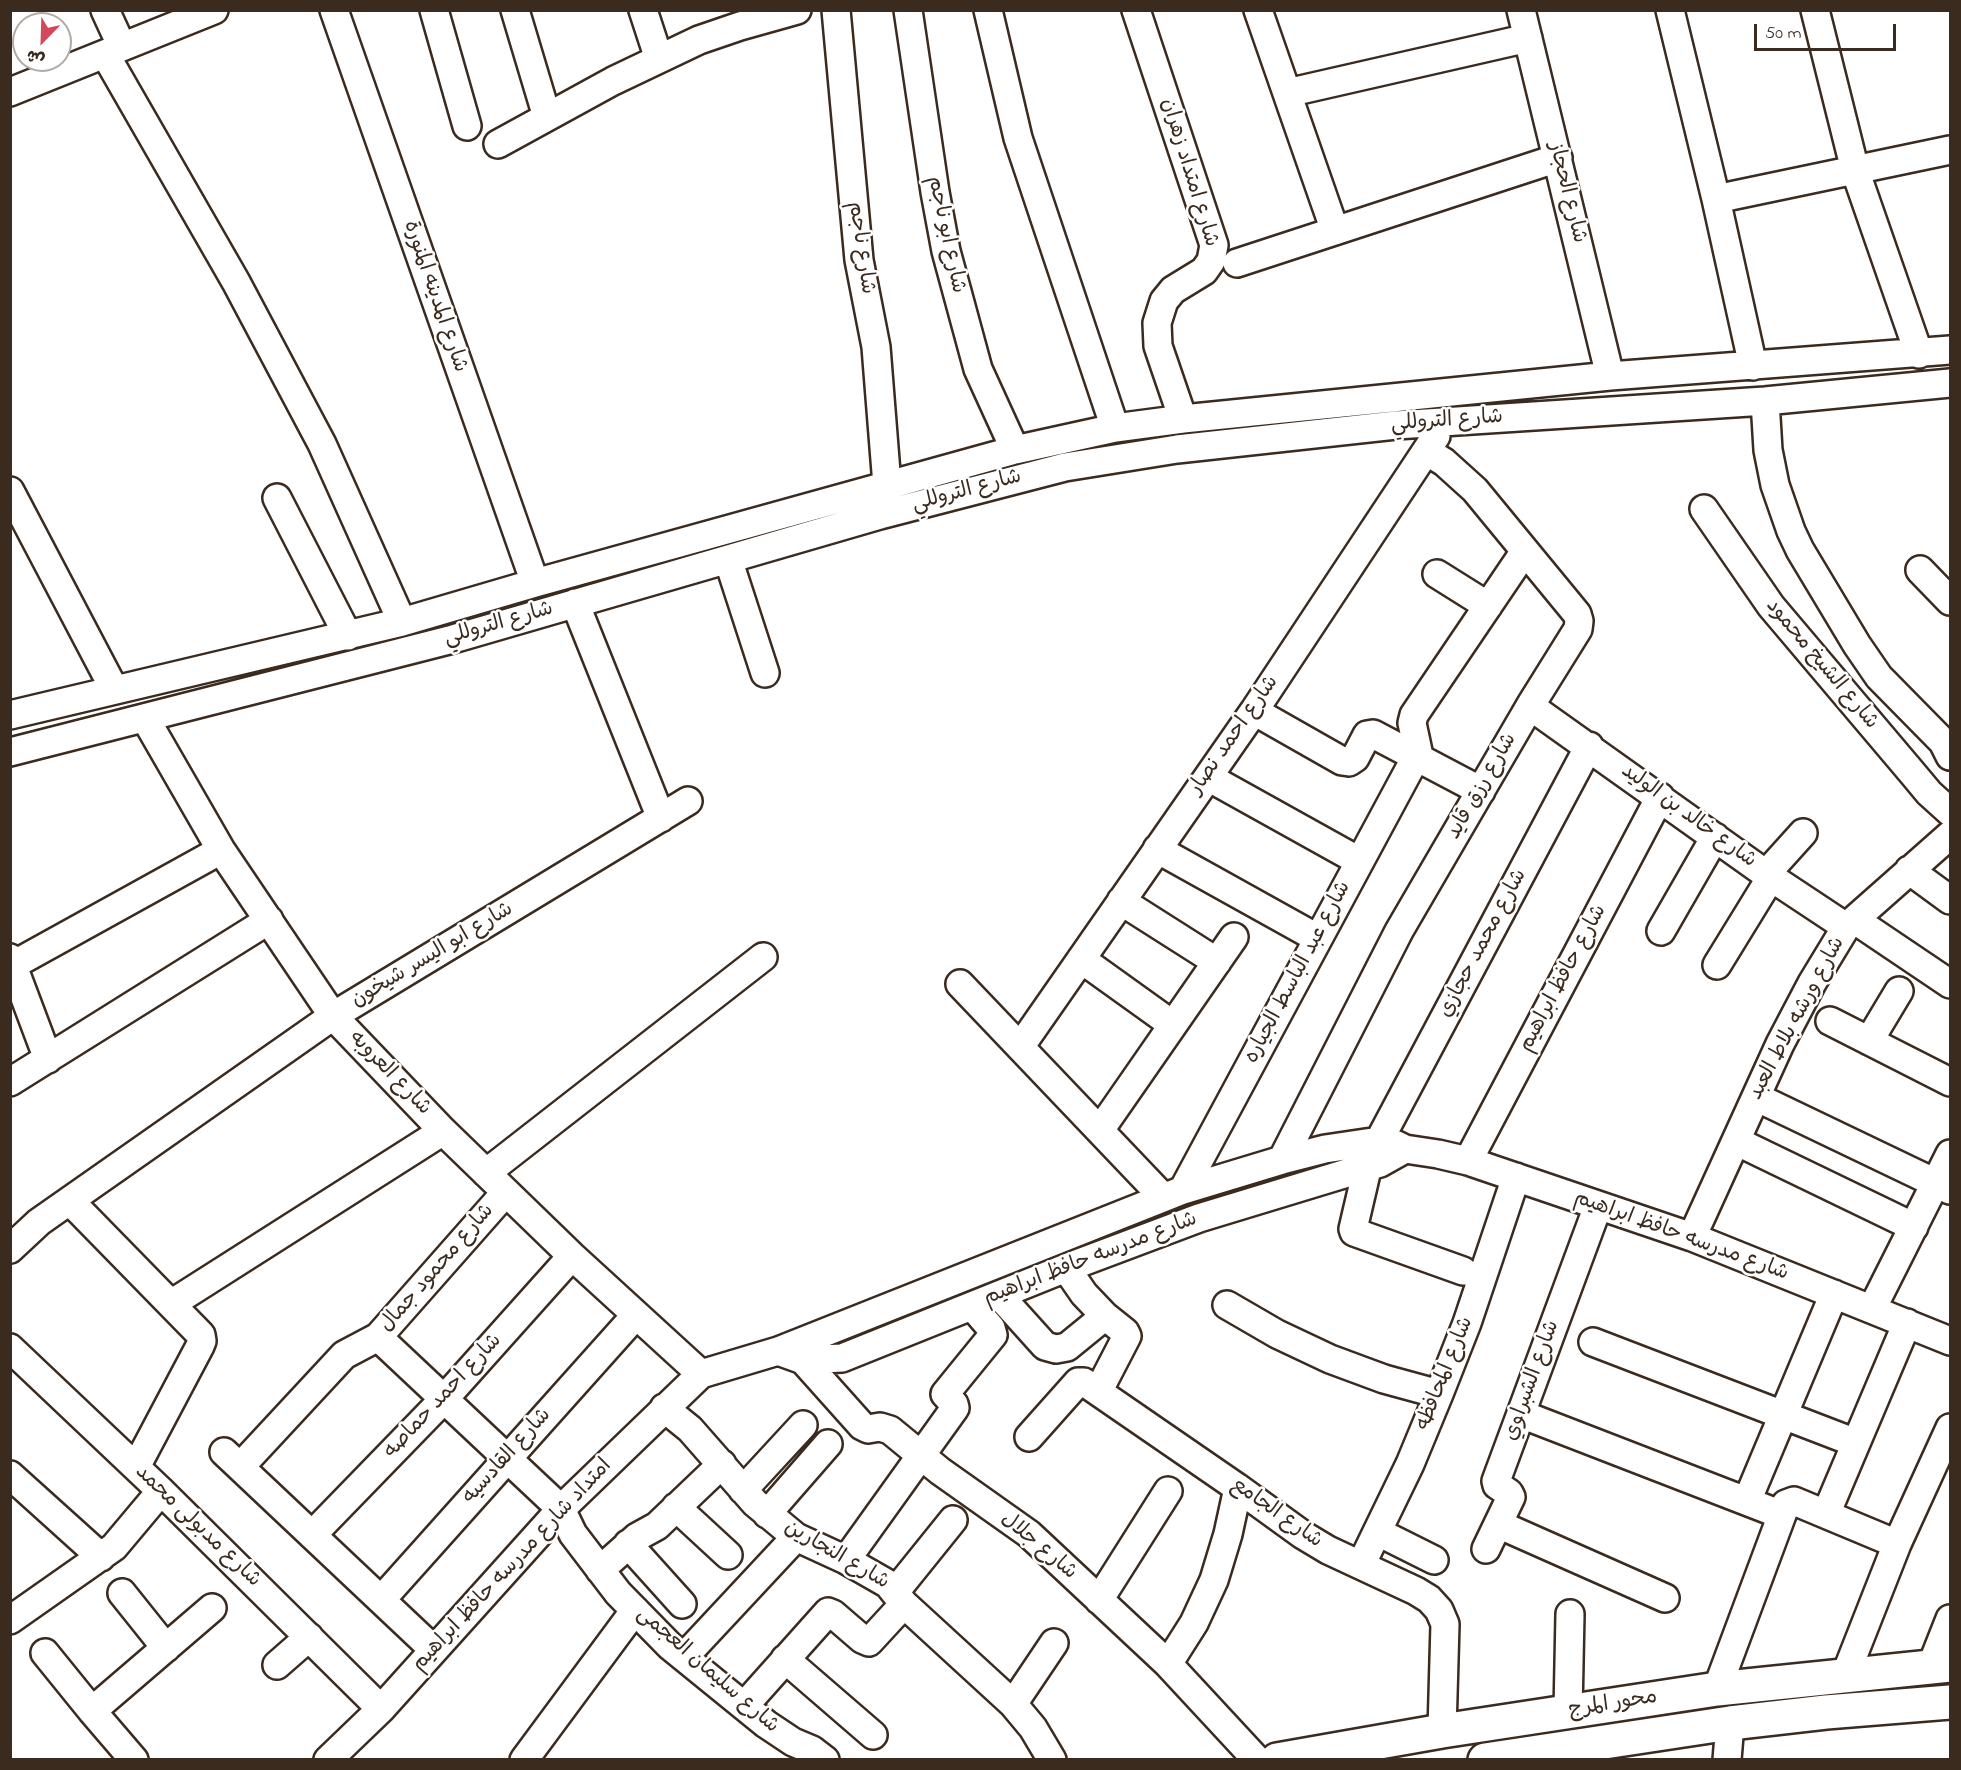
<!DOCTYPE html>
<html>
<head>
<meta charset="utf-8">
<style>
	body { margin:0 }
	#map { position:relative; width:1961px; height:1770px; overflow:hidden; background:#fff; font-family:"Indie Flower","Playpen Sans Arabic",sans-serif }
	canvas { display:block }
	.frame { position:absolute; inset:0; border:12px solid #3b2a1e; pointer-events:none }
	.north { position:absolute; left:12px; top:12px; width:60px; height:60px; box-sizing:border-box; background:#fff; border:2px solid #b1aaa5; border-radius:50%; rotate:203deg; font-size:16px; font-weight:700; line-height:24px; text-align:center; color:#3b2a1e }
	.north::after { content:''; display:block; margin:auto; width:21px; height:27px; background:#d1495b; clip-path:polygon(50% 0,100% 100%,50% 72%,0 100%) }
	.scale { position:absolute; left:1754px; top:24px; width:142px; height:27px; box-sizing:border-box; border:3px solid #3b2a1e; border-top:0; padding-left:8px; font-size:18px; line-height:21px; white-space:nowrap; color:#3b2a1e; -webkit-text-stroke:4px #fff; paint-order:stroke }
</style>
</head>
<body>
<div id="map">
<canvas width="1961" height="1770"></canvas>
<div class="frame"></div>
<div class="north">ش</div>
<div class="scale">50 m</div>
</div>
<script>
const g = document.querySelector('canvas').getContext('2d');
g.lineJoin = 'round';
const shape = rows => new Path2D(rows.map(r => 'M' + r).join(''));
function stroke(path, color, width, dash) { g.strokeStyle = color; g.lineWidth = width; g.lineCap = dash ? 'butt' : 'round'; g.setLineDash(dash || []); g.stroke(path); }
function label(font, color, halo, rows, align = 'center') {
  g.font = font + ' "Indie Flower","Playpen Sans Arabic",sans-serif'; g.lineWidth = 5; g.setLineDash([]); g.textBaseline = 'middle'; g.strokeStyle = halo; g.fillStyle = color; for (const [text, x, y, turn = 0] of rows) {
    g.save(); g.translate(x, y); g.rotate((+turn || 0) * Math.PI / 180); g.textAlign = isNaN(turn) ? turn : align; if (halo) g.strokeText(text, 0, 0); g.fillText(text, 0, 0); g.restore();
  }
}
const minor = shape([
	[105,10,122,47],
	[334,10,535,583],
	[434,10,467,126],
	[515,10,547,117],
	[643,10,659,59],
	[836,10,859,260,876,347,887,485],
	[908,10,935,192,946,251,978,369,1015,450],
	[988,10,1018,138,1115,428],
	[1136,10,1214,245,1211,261,1204,271,1173,290,1164,301,1157,323,1158,346,1183,419],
	[1258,10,1335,231],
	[1521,10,1610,376],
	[1670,10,1716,199,1753,366],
	[1815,10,1855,170,1919,354],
	[105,54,236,282,322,444,402,622],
	[10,92,214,10],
	[1287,93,1528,38],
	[498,144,613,81,699,40,740,26,797,10],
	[1716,199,1950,150],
	[1237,263,1558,158],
	[1765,401,1768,450,1775,485,1791,531,1800,550,1857,645,1879,677,1943,742,1950,756],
	[10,491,114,689],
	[277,498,348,636],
	[1704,509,1771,606,1914,775,1929,793,1950,812],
	[728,559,765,673],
	[1920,570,1950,601],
	[1437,574,1488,606],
	[575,603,661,818],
	[1530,706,1766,874,1846,927],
	[1254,711,1342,761,1349,762,1355,758,1367,735,1373,734,1481,791],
	[10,715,402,622,535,583,1015,450,1115,428,1183,419,1610,376,1950,350],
	[145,718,221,850,333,1016,443,1131,572,1256,701,1374],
	[10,752,453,639,880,515,1065,467,1177,449,1396,425,1765,401,1950,383],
	[1208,777,1359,861],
	[1157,849,1317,938],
	[1909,870,1950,900],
	[1766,874,1803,833],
	[1121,901,1217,962],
	[1855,920,1950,984],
	[1661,931,1715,837],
	[10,958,48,1059],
	[1081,959,1173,1025],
	[13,965,221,850],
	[1717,965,1771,877],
	[960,984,1163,1197],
	[1830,1021,1950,1082],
	[1869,1041,1899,991],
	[1020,1047,1254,711,1436,436],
	[10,1082,269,920],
	[1756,1097,1950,1190],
	[1100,1130,1234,937],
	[1379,1141,1589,746],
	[1736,1141,1914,1227],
	[1282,1160,1399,931,1530,706,1578,629,1579,621,1577,614,1475,490,1444,462,1426,451],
	[1468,1161,1660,797],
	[1368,1165,1353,1229,1354,1232,1463,1271],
	[486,1173,763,957],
	[1183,1190,1416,757,1418,751,1412,723,1414,715,1525,551],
	[70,1201,201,1335,202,1341,200,1346,136,1467],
	[1692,1237,1780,1044,1812,983,1846,927,1950,835],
	[10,1249,39,1222,333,1016,688,801],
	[1066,1268,1084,1294,1105,1316,1125,1332,1127,1336,1099,1390],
	[999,1295,1045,1346,1056,1349,1067,1347,1105,1316],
	[171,1304,443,1131],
	[1227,1305,1277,1334,1330,1359,1384,1379,1439,1394],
	[1872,1309,1950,1154],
	[378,1337,561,1509,573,1534,618,1593,670,1646,766,1724,793,1742,812,1750,825,1760],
	[1593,1342,1856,1443],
	[10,1348,161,1491,381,1709],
	[778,1351,803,1360,842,1358,1066,1268,1199,1218,1380,1163,1405,1149],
	[803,1360,862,1426,868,1429,880,1427,890,1430,940,1471,1029,1534,1168,1664,1257,1760],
	[664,1408,690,1429,755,1503,796,1537,846,1560,888,1584,904,1604,1013,1704,1033,1728,1052,1760],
	[1521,1414,1782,1515],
	[1029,1437,1078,1382,1084,1382,1238,1488,1303,1535,1328,1550,1416,1591,1429,1599,1439,1610,1445,1624,1442,1731],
	[224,1452,434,1650],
	[240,1467,344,1355,378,1337,506,1192],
	[10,1475,101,1557],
	[743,1490,803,1425],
	[1747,1501,1834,1294],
	[676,1507,728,1555],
	[767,1514,828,1444],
	[1826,1514,1907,1323],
	[1498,1524,1665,1598],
	[1378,1532,1434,1560],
	[312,1535,444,1399,572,1256],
	[628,1544,682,1604],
	[1486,1549,1511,1497,1509,1493,1497,1485,1496,1481,1598,1206],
	[846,1560,955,1408,954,1404,945,1394,993,1335,991,1328,972,1306],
	[1361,1565,1410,1464,1439,1394,1467,1323,1516,1177],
	[600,1570,637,1537,657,1526,722,1464],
	[895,1592,953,1520],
	[122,1593,166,1648],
	[381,1600,636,1315],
	[1099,1600,1168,1491],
	[10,1620,114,1547,161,1491],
	[45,1653,92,1711,134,1760],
	[684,1657,796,1537],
	[785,1659,873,1735],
	[1168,1664,1194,1623,1214,1580,1228,1534,1238,1488],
	[277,1665,309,1637],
	[1931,1667,1950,1619],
	[1845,1676,1897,1544,1950,1428],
	[1717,1689,1786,1504,1794,1501,1897,1544],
	[1013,1704,1054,1643],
	[744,1706,828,1612,833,1614,862,1639,869,1642,904,1604],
	[92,1711,212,1608],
	[1568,1712,1570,1614],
	[328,1760,381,1709,561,1509,701,1374,778,1351,1183,1190,1282,1160,1325,1149,1379,1141,1397,1145,1405,1149,1438,1154,1468,1161,1692,1237,1950,1341],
	[524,1760,635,1610],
	[1727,1760,1730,1723]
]);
const major = shape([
	[1277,1760,1442,1731,1717,1689,1950,1665],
	[1485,1760,1730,1723,1826,1712,1950,1702]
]);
const streetNames = [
	["شارع امتداد زهران",1188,173,73],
	["شارع الحجاز",1566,193,76],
	["شارع ابو ناجم",945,235,78],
	["شارع ناجم",860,248,82],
	["شارع المدينه المنورة",434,297,71],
	["شارع التروللي",1447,422,-4],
	["شارع التروللي",967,492,-15],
	["شارع التروللي",499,625,-16],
	["شارع الشيخ محمود",1821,665,50],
	["شارع احمد نصار",1235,736,-55],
	["شارع رزق قايد",1483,787,-60],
	["شارع خالد بن الوليد",1688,817,36],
	["شارع محمد حجازي",1484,944,-62],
	["شارع ابو اليسر شيخون",433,956,-31],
	["شارع عبد الباسط الجياره",1299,973,-62],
	["شارع حافظ ابراهيم",1564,979,-62],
	["شارع ورشه بلاط العبد",1798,1019,-62],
	["شارع العروبه",389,1074,46],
	["شارع مدرسه حافظ ابراهيم",1681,1237,20],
	["شارع مدرسه حافظ ابراهيم",1091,1260,-21],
	["شارع محمود جمال",438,1269,-49],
	["شارع المحافظه",1446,1374,-68],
	["شارع الشبراوي",1533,1381,-70],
	["شارع احمد حماصه",444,1397,-47],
	["شارع القادسيه",508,1457,-48],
	["شارع الجامع",1276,1514,35],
	["شارع مدبولى محمد",197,1527,44],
	["شارع جلال",1038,1547,40],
	["شارع النجارين",836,1556,30],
	["امتداد شارع مدرسه حافظ ابراهيم",513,1566,-47],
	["شارع سليمان العجمى",707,1671,41],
	["محور المرج",1613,1705,-9]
];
stroke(minor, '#3b2a1e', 32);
stroke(major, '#3b2a1e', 38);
stroke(minor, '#fff', 27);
stroke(major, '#fff', 33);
label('21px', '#3b2a1e', '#fff', streetNames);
</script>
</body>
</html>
